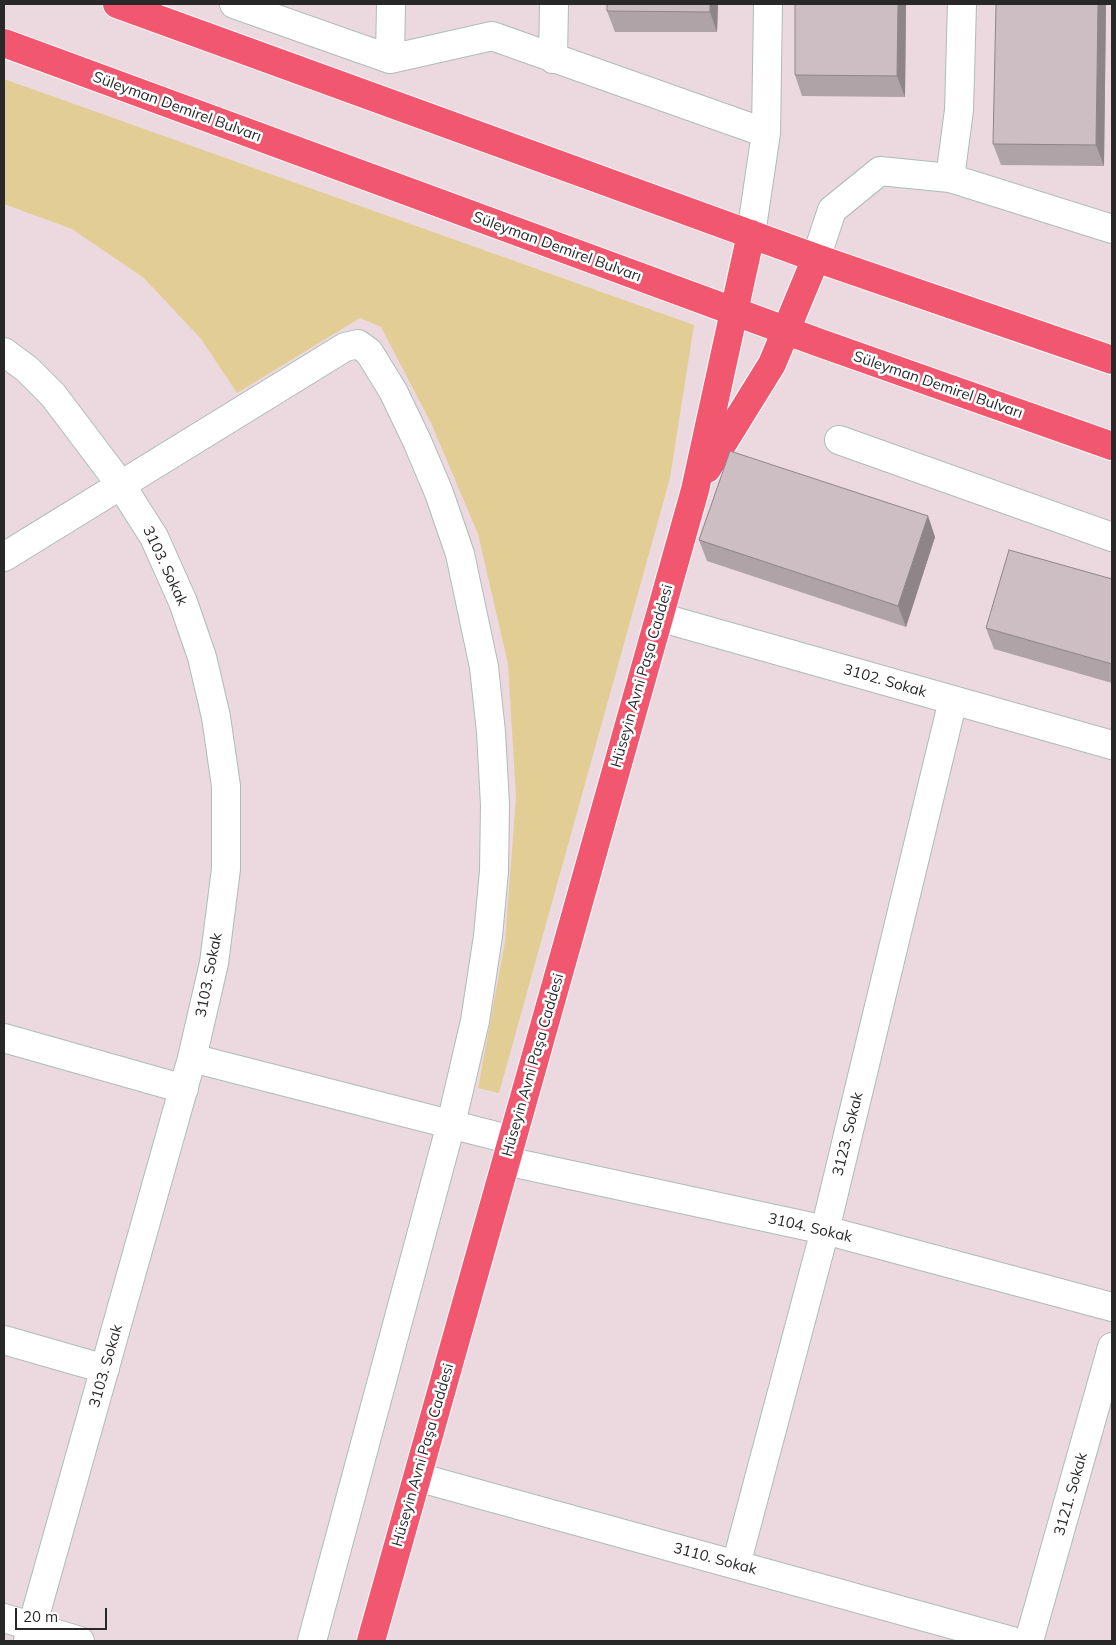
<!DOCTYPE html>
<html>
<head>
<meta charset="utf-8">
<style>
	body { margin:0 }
	#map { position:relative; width:1116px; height:1645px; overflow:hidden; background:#ebd9df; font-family:Mulish,sans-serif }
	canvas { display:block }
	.frame { position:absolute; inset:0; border:5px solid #282828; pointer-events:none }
	.scale { position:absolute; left:15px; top:1608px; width:92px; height:22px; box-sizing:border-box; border:2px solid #282828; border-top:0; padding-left:6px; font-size:15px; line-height:18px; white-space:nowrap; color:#282828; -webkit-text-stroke:4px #fff; paint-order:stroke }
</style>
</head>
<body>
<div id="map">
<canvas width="1116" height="1645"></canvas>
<div class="frame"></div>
<div class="scale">20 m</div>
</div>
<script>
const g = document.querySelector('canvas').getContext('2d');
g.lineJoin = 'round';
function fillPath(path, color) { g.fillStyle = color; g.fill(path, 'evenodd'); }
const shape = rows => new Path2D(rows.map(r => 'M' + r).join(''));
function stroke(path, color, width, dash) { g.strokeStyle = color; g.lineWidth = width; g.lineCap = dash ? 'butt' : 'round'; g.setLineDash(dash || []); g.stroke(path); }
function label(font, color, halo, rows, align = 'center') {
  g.font = font + ' Mulish,sans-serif'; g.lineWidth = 5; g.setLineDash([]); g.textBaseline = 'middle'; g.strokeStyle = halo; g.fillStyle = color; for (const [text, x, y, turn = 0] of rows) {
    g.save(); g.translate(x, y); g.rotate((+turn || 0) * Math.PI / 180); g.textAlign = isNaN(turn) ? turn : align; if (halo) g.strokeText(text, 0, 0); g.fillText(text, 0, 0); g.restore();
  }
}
const green = shape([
	[4,79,694,325,670,478,499,1093,478,1088,505,942,516,797,508,664,478,534,431,423,381,327,360,318,237,393,201,339,144,278,72,229,4,204]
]);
const minor = shape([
	[234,4,390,59,492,36,766,133],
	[390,59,391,4],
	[553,59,554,4],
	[950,178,959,110,962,4],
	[751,234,766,133,768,4],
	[816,258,832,210,880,171,950,178,1112,229],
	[4,352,27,369,53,395,121,485,154,537,183,602,202,657,216,717,226,786,226,869,214,963,192,1058,28,1641],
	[839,440,1112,537],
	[4,557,345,347,358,344,369,352,393,391,417,441,439,493,460,554,484,667,491,732,495,805,494,871,488,936,475,1021,451,1124,312,1641],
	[659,617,1112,745],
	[4,1038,184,1089],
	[192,1058,512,1140],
	[506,1161,825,1230,1112,1307],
	[4,1340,105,1369],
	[417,1477,1012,1641],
	[736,1565,825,1230,953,700],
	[4,1618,80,1641],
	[1029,1641,1112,1347]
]);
const major = shape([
	[117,4,816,258,1112,360],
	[4,43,820,343,1112,446],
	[707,469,772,364,816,258],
	[371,1641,695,490,751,234]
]);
const wall = shape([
	[718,4,717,32,615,32,607,11],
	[906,4,905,97,802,96,795,75],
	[1106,4,1104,166,1001,165,993,144],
	[928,516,935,537,906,627,707,561,699,540],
	[1112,579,1112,683,994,649,986,628]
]);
const shadedWall = shape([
	[710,4,718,4,717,32,710,12],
	[898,4,906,4,905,97,897,76],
	[1098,4,1106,4,1104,166,1096,145],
	[928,516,935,537,906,627,898,606]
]);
const building = shape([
	[607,4,710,4,710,12,607,11,607,4],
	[795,4,898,4,897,76,795,75,795,4],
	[996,4,1098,4,1096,145,993,144,996,4],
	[730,451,928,516,898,606,699,540,730,451],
	[1009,550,1112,579,1112,664,986,628,1009,550]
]);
const streetNames = [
	["Süleyman Demirel Bulvarı",177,107,20],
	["Süleyman Demirel Bulvarı",557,247,20],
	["Süleyman Demirel Bulvarı",938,385,19],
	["3103. Sokak",165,566,65],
	["Hüseyin Avni Paşa Caddesi",642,676,-74],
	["3102. Sokak",885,681,16],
	["3103. Sokak",209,975,-79],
	["Hüseyin Avni Paşa Caddesi",533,1065,-74],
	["3123. Sokak",848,1134,-76],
	["3104. Sokak",810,1228,13],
	["3103. Sokak",106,1366,-74],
	["Hüseyin Avni Paşa Caddesi",423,1455,-74],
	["3121. Sokak",1071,1494,-74],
	["3110. Sokak",715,1559,15]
];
fillPath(green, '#e2ce94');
stroke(minor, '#adbcba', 30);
stroke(major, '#fff', 30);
stroke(minor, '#fff', 28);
stroke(major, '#f1576f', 28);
fillPath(wall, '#afa3a7');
fillPath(shadedWall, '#8f8588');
fillPath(building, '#ccbec2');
stroke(building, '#8f8588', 1);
label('15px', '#282828', '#fff', streetNames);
</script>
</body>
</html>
